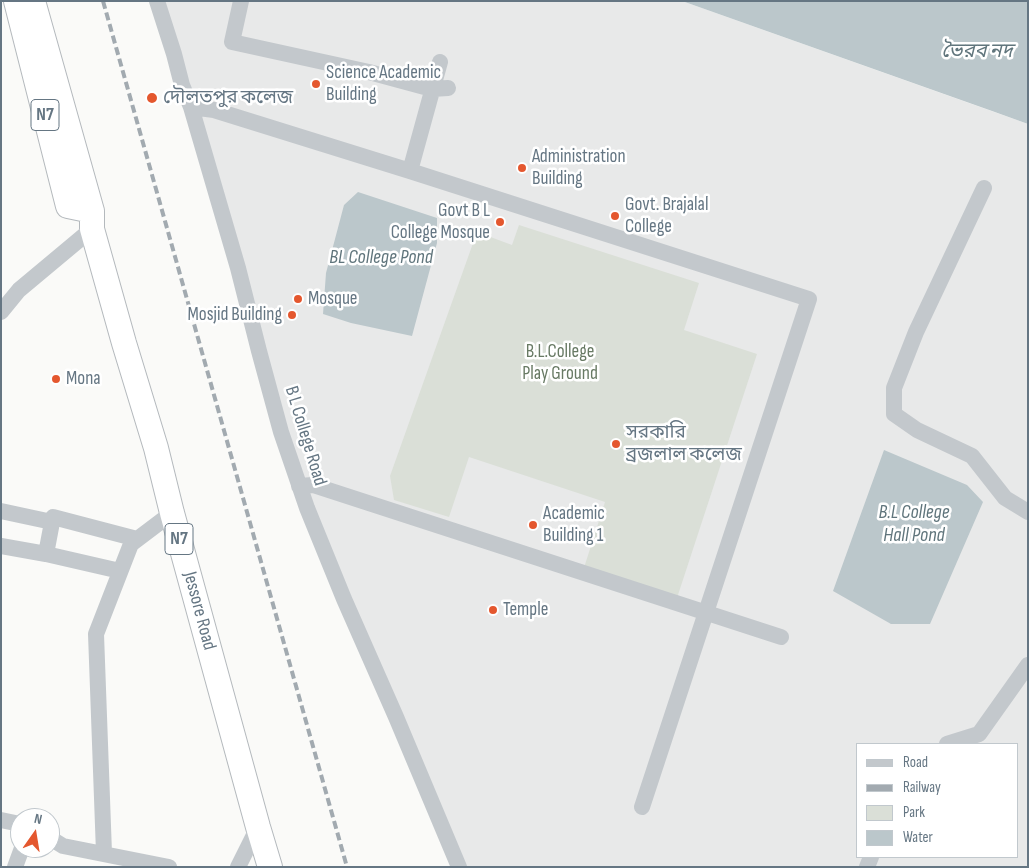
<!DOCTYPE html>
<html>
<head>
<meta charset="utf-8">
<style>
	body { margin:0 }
	#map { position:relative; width:1029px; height:868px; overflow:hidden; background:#fafaf8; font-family:"Sofia Sans Condensed",sans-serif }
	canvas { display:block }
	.frame { position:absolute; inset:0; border:2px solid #657683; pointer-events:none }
	.legend { position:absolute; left:856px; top:743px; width:162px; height:115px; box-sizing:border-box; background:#fff; border:1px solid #c1c8cd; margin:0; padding:6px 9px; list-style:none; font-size:15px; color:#657683 }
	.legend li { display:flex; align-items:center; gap:10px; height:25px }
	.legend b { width:25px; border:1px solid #c1c8cd }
	.north { position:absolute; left:10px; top:808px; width:50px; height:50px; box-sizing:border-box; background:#fff; border:1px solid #c1c8cd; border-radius:50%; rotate:13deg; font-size:14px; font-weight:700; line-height:20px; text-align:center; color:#657683 }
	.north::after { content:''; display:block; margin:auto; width:18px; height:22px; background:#e4572e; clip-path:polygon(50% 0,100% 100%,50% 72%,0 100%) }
</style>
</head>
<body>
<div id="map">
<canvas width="1029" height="868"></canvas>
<div class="frame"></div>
<ul class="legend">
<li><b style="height:6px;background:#c3c8cc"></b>Road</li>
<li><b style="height:6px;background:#a2aab0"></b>Railway</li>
<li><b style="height:14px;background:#dadfd7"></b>Park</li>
<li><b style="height:14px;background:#bbc7cb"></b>Water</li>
</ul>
<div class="north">N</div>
</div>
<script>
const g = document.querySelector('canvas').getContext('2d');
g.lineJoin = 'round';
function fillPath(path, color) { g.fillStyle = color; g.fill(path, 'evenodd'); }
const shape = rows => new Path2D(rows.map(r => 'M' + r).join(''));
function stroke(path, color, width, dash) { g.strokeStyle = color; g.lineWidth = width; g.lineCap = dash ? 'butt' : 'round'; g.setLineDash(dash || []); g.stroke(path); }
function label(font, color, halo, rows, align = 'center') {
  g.font = font + ' "Sofia Sans Condensed","Noto Sans Bengali",sans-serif'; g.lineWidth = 5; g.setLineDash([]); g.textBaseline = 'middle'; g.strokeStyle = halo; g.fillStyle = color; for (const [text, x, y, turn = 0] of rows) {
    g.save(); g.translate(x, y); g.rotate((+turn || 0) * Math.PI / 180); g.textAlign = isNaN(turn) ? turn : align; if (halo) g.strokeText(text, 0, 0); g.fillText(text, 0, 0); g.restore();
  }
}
const built = shape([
	[157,1,682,1,1028,124,1028,867,459,867,321,542],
	[858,744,1018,744,1018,857,858,857]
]);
const green = shape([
	[519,225,699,283,684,330,757,354,675,604,582,574,605,502,469,457,449,517,394,500,390,476,477,232,512,245]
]);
const water = shape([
	[682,1,1028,1,1028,124,992,111],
	[358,192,437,218,437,243,412,336,351,323,323,314,326,273,344,205],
	[884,450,967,485,983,502,930,624,891,624,833,591]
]);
const minor = shape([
	[157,1,174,54,182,85,191,107,238,268,259,351,281,432,307,508,344,599,396,717,459,867],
	[241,1,232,42,369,72,432,89,448,88],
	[191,107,214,110,410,171,809,299,642,807],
	[410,171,440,62],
	[984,188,916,332,894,388,894,414,917,430,972,456,1005,498,1028,512],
	[1,312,19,290,92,229],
	[299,486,313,485,781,637],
	[1,511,52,522],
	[1,546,46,554,120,571],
	[46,554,53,517,137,539],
	[947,744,979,734,1028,665],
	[1,820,20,824],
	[50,838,63,846,169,867],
	[104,853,96,634,131,544,172,513],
	[15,867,22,848],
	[238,867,258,827],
	[867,867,871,857]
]);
const highway = shape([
	[16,1,68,206,92,211],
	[33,1,92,211,92,229,124,343,156,448,172,513,258,827,270,867]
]);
const rail = shape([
	[103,1,347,867]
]);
const markers = [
	[316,84,5,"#e4572e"],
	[152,98,6,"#e4572e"],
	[522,168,5,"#e4572e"],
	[615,216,5,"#e4572e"],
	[500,222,5,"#e4572e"],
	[298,299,5,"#e4572e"],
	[292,315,5,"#e4572e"],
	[56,379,5,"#e4572e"],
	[616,444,5,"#e4572e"],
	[533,525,5,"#e4572e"],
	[493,610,5,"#e4572e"]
];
const shields = [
	[45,115,28],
	[179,539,28]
];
const shieldNames = [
	["N7",45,115],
	["N7",179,539]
];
const poiNames = [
	["Science Academic",326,73],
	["Building",326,95],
	["দৌলতপুর কলেজ",163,98],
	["Administration",532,157],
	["Building",532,179],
	["Govt. Brajalal",625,205],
	["College",625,227],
	["Govt B L",490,211,"right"],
	["College Mosque",490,233,"right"],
	["Mosque",308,299],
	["Mosjid Building",282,315,"right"],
	["Mona",66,379],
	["সরকারি",626,433],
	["ব্রজলাল কলেজ",626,455],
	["Academic",543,514],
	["Building 1",543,536],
	["Temple",503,610]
];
const parkNames = [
	["B.L.College",560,352],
	["Play Ground",560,374]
];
const streetNames = [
	["B L College Road",305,436,73],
	["Jessore Road",199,611,75]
];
const waterNames = [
	["ভৈরব নদ",977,52],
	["BL College Pond",381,258],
	["B.L College",914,513],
	["Hall Pond",914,536]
];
fillPath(built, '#e8e9e9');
fillPath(green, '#dadfd7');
fillPath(water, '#bbc7cb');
stroke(highway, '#b4b9bd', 26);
stroke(minor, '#c3c8cc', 16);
stroke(highway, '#fff', 24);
stroke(rail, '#a2aab0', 4, [8, 4]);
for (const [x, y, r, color] of markers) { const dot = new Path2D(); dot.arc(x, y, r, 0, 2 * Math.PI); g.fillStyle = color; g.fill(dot); stroke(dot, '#fff', 2); }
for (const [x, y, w] of shields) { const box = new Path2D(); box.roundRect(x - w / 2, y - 15.5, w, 31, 4); g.fillStyle = '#fff'; g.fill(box); stroke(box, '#657683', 1); }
label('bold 18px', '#657683', null, shieldNames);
label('19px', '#657683', '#fff', poiNames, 'left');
label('19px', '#687a64', '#fff', parkNames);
label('19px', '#657683', '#fff', streetNames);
label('italic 20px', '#60757c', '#fff', waterNames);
</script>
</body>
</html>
